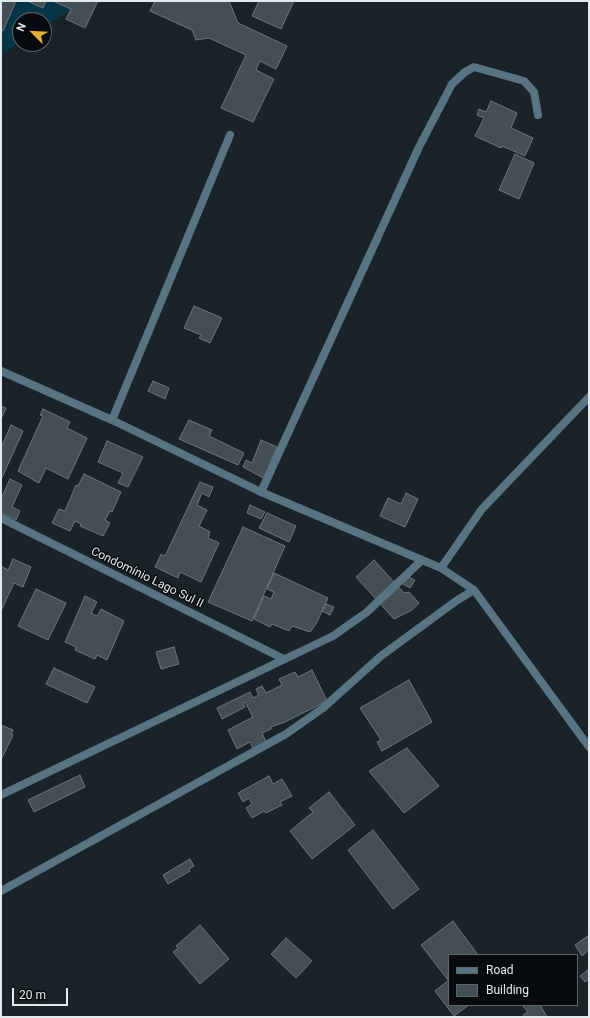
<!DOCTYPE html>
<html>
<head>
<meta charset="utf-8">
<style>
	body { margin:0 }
	#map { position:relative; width:590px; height:1018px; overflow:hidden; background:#192328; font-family:Roboto,sans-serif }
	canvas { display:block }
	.frame { position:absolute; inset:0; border:2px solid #e3eaed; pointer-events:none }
	.legend { position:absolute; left:448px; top:954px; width:130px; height:52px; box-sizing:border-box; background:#070b0e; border:1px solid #5f6467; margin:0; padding:5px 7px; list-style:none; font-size:12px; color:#e3eaed }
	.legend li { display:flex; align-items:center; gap:8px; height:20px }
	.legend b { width:20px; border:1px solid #5f6467 }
	.north { position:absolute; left:12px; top:12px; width:40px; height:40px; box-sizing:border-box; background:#070b0e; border:1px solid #5f6467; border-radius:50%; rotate:294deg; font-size:11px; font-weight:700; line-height:16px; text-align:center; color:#e3eaed }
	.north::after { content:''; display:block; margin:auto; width:14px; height:18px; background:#e6ac36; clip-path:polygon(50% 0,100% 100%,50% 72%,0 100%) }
	.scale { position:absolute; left:12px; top:988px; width:56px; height:18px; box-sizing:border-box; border:2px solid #e3eaed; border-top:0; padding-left:5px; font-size:12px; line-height:14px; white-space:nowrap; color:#e3eaed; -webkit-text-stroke:3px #070b0e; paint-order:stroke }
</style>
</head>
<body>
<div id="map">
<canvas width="590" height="1018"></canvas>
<div class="frame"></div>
<ul class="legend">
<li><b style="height:5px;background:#587382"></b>Road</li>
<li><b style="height:11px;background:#444f55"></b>Building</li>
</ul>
<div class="north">N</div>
<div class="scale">20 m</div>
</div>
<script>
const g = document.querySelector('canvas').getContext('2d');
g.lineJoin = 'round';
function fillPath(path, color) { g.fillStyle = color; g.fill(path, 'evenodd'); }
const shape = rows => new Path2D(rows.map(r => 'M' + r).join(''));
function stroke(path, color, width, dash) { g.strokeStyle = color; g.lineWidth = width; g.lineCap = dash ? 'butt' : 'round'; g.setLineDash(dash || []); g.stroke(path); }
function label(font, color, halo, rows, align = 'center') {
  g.font = font + ' Roboto,sans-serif'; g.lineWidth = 3; g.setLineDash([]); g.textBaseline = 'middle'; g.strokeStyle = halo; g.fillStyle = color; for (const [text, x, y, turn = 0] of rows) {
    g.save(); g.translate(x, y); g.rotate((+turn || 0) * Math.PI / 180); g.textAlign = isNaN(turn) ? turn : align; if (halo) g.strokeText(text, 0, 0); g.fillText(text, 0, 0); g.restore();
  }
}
const green = shape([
	[1,1,83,1,44,27,44,20,20,20,20,42,1,55]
]);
const building = shape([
	[1,1,16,1,3,31,1,30,1,1],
	[27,1,46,1,43,8,27,1],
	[53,1,98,1,85,28,66,19,71,9,53,1],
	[155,1,229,1,238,23,287,46,276,69,260,61,256,70,274,79,253,122,221,108,246,55,209,38,196,40,192,30,150,11,155,1],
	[259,1,294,1,281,29,252,16,259,1],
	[491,101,517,113,511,128,533,138,525,156,502,146,501,148,475,136,484,118,477,115,479,109,486,112,491,101],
	[515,154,534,163,519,199,499,190,515,154],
	[194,306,222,318,210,343,199,338,201,335,184,328,194,306],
	[153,381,169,388,165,399,148,391,153,381],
	[1,406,6,408,1,419,1,406],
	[43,409,70,422,67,428,87,438,68,479,46,468,39,483,18,471,43,416,40,415,43,409],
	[189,420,212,430,209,436,244,453,238,465,179,439,189,420],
	[11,425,23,431,1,480,1,448,11,425],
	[261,440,277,447,270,463,274,465,267,480,243,467,246,460,252,463,261,440],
	[107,441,143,457,128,487,118,483,123,473,98,462,107,441],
	[84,474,121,492,112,512,110,511,105,520,110,523,103,536,80,526,81,524,75,521,70,531,52,523,59,509,65,511,76,485,78,486,84,474],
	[10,479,22,485,12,507,20,511,16,520,1,513,1,499,10,479],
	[200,482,213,487,209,497,202,493,197,505,207,510,199,526,210,532,208,538,219,543,201,582,180,572,178,578,155,567,161,554,164,556,166,554,200,482],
	[406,493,418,499,405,527,380,516,388,498,401,504,406,493],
	[250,505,265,512,261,519,247,513,250,505],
	[267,513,296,526,289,542,259,528,267,513],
	[243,527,285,546,252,621,208,602,243,527],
	[13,559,31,567,23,587,14,583,1,611,1,566,8,570,13,559],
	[374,560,404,593,409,592,419,603,412,610,394,619,356,577,374,560],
	[274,573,328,598,316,624,310,632,292,626,289,631,272,624,270,627,254,619,264,596,271,599,274,592,267,589,274,573],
	[406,576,415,580,410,588,401,583,406,576],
	[36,589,66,603,48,640,18,626,36,589],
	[85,596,97,602,91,613,97,616,101,609,124,621,107,660,97,655,95,659,75,650,76,647,65,642,85,596],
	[326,604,334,607,330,615,322,611,326,604],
	[174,647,179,664,161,669,156,652,174,647],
	[54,668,95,687,87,703,46,684,54,668],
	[312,670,327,701,285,722,271,727,271,729,262,733,268,746,255,752,250,742,237,749,228,730,253,717,245,702,243,703,245,707,222,719,217,708,250,692,253,698,259,695,256,689,262,686,266,693,282,685,279,679,295,672,298,677,312,670],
	[409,680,432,722,382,751,377,742,381,740,360,708,409,680],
	[1,725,13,730,11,734,13,735,1,760,1,725],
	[407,748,439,786,404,813,369,771,407,748],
	[80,775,85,787,34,812,28,800,80,775],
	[269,776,273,784,282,779,292,796,280,802,282,805,266,813,264,811,252,818,246,808,252,804,249,798,243,802,238,793,269,776],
	[329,792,355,825,312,859,290,831,313,812,309,808,329,792],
	[373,830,419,889,393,909,348,850,373,830],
	[190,859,194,866,189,869,190,871,168,884,163,875,190,859],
	[453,921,478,955,449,955,448,980,421,945,453,921],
	[200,925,229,959,200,984,173,952,178,948,176,946,200,925],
	[589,935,589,950,582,956,575,945,589,935],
	[286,938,312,961,296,978,271,954,286,938],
	[589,969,589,979,585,982,580,976,589,969],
	[449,980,449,1005,469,1005,454,1016,435,991,449,980],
	[525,1005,540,1005,547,1017,525,1017,523,1015,528,1012,523,1006,525,1005]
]);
const lane = shape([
	[112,420,230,135],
	[261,492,419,147,452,84,465,72,474,67,524,81,534,92,538,115]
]);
const street = shape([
	[1,371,112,420,261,492,441,568,474,590,589,747],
	[1,518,282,658],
	[441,568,482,509,589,397],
	[1,795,333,636,367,612,421,561],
	[1,891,286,734,323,708,381,656,456,601,474,590]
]);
const streetNames = [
	["Condomínio Lago Sul II",147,578,26]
];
fillPath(green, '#073548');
fillPath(building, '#444f55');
stroke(building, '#6b767c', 1);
stroke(lane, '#587382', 8);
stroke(street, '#587382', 8);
label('12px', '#e3eaed', '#070b0e', streetNames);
</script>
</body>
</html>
